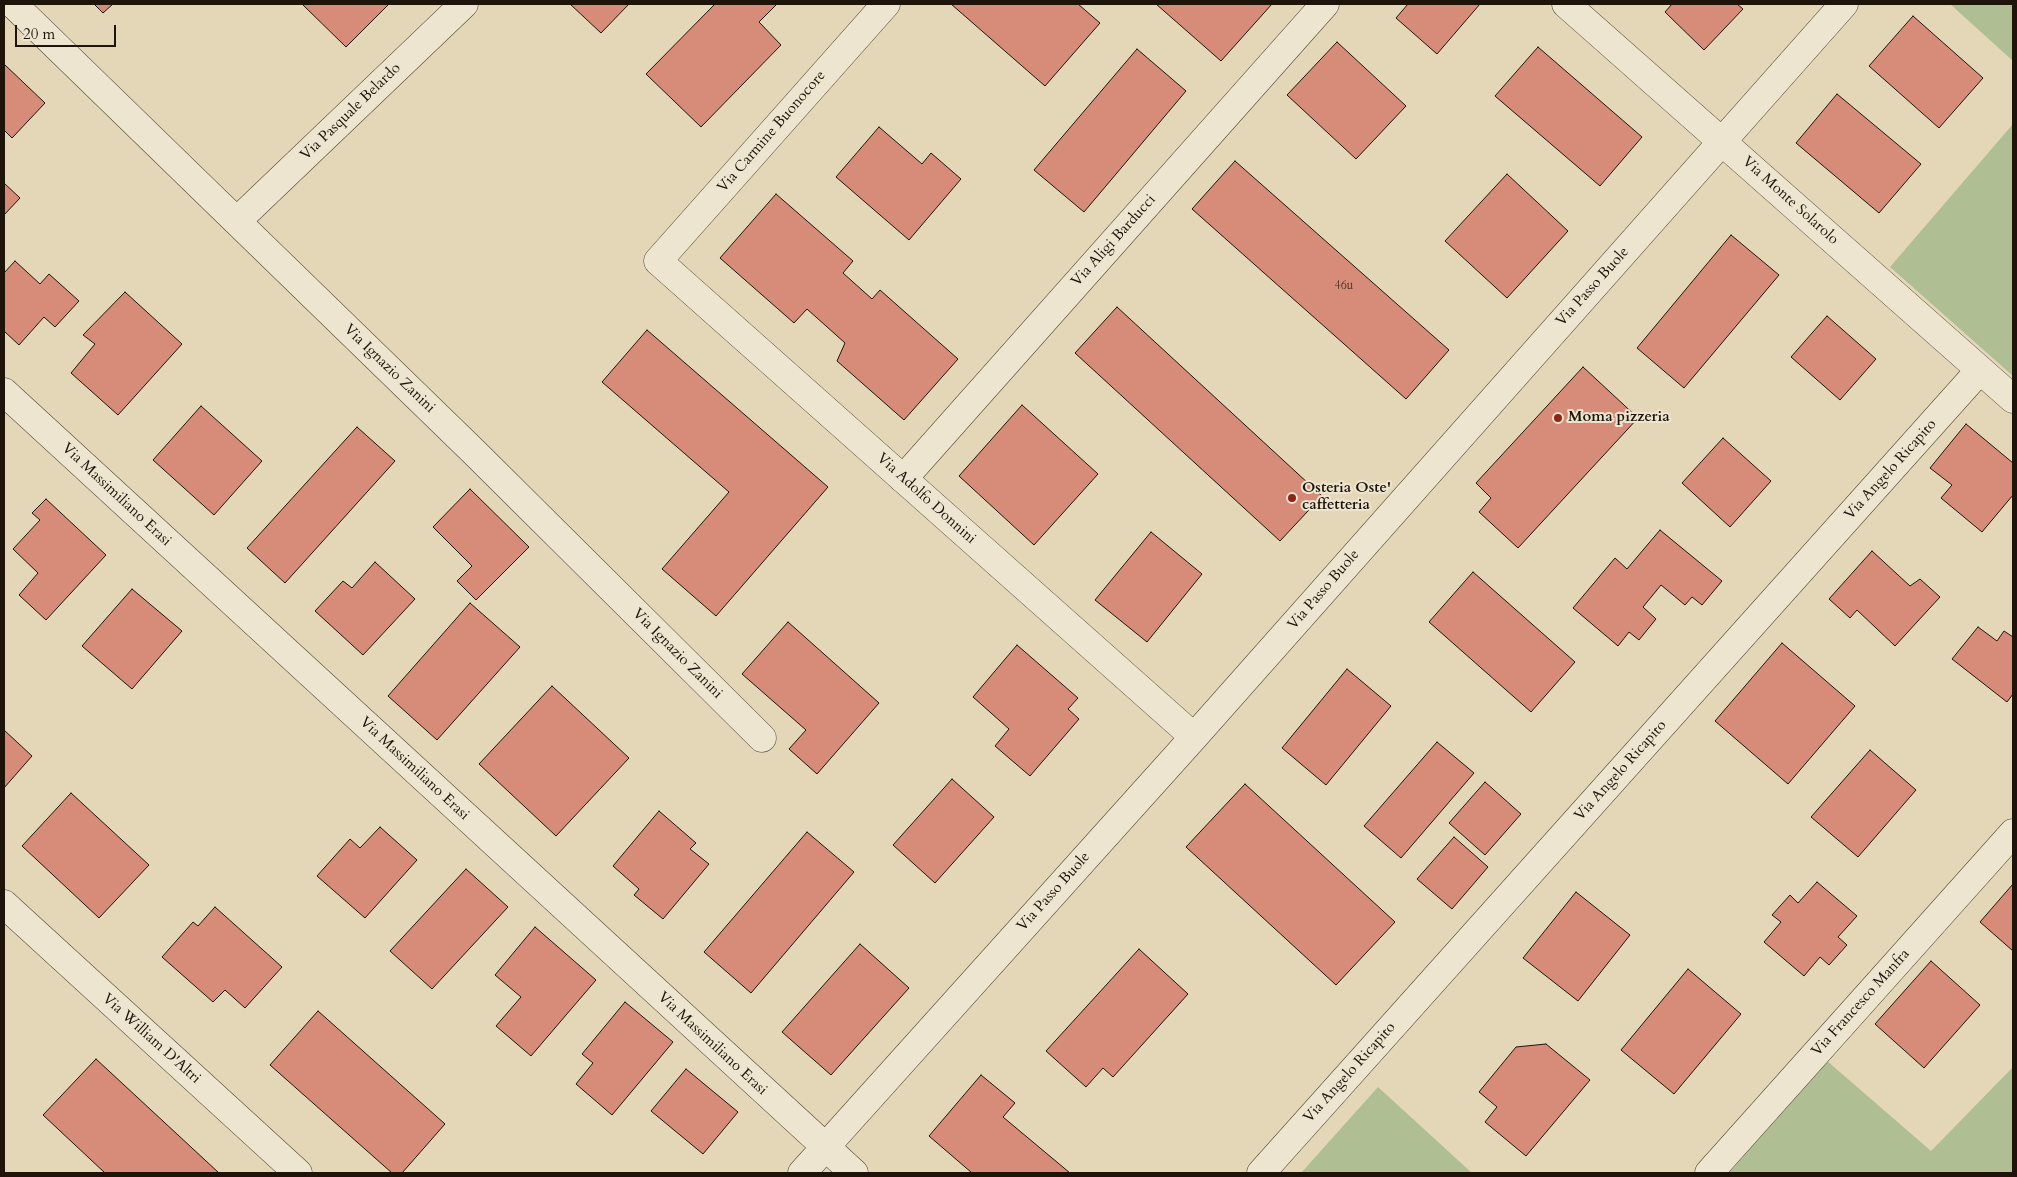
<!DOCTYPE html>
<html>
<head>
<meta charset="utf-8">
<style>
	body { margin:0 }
	#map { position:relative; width:2017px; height:1177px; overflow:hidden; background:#e4d7b7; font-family:Cardo,serif }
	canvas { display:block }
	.frame { position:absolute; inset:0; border:5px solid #1f1409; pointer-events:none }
	.scale { position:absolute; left:15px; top:25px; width:101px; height:22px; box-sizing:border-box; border:2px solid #1f1409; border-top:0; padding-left:6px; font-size:15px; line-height:18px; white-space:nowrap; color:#1f1409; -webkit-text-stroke:4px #ede5d0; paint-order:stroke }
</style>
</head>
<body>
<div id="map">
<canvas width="2017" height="1177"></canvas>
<div class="frame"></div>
<div class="scale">20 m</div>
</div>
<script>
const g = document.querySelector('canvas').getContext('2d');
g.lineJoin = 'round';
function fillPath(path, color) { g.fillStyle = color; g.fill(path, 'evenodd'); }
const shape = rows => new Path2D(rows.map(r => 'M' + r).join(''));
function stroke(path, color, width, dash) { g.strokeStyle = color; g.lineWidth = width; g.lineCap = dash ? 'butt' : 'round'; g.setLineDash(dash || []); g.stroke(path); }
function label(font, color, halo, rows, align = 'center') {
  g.font = font + ' Cardo,serif'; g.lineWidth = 4; g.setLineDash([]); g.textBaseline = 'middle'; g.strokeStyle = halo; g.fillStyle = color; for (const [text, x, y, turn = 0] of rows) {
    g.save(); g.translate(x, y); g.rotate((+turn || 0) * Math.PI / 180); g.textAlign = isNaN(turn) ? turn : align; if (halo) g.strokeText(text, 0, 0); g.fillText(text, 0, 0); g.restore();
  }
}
const green = shape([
	[1950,4,2013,4,2013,61],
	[2013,124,2013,376,1890,267],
	[1826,1060,1931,1151,2013,1067,2013,1173,1729,1173],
	[1378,1087,1472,1173,1301,1173]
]);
const building = shape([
	[94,4,113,4,103,13,94,4],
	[302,4,389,4,346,47,302,4],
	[570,4,629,4,601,33,570,4],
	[715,4,777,4,759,22,781,45,701,127,646,74,715,4],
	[951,4,1078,4,1100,23,1045,86,951,4],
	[1156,4,1272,4,1221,61,1156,4],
	[1408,4,1480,4,1437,54,1396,18,1408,4],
	[1672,4,1737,4,1743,9,1704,50,1665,12,1672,4],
	[1913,16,1983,78,1939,128,1869,66,1913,16],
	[1337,42,1406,106,1356,159,1287,95,1337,42],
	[1538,47,1642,137,1600,186,1495,96,1538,47],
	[1137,49,1186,91,1084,212,1034,170,1137,49],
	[4,64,45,103,12,138,4,130,4,64],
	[1837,94,1921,164,1879,213,1796,143,1837,94],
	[879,127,922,164,931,153,961,179,909,240,836,177,879,127],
	[1235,161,1449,350,1406,399,1192,209,1235,161],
	[1507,174,1568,231,1507,298,1445,241,1507,174],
	[4,183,20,198,4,215,4,183],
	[776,194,853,261,843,273,872,299,880,290,958,359,904,420,837,361,845,343,807,309,794,323,720,258,776,194],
	[1731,235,1779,275,1684,388,1637,348,1731,235],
	[15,261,40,284,49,274,79,301,55,327,44,317,19,345,4,331,4,273,15,261],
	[125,292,182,344,118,415,71,373,95,344,83,335,125,292],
	[1117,307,1322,496,1280,541,1075,353,1117,307],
	[1827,316,1876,359,1840,400,1791,357,1827,316],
	[647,330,828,487,716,616,662,569,729,492,602,382,647,330],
	[1583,367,1638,418,1518,548,1479,512,1491,498,1476,483,1583,367],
	[1022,405,1098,474,1034,545,959,476,1022,405],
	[201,406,262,461,214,515,153,460,201,406],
	[1966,424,2013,463,2013,495,1982,532,1941,498,1952,485,1930,468,1966,424],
	[357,427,395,461,285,583,247,548,357,427],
	[1723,438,1771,481,1730,527,1682,483,1723,438],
	[470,489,529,547,476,600,457,581,472,566,433,527,470,489],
	[46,499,106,555,46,620,19,595,38,573,13,549,40,520,32,513,46,499],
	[1660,530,1722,581,1702,605,1692,597,1685,605,1661,585,1643,607,1656,619,1639,640,1629,632,1618,646,1573,608,1615,558,1627,569,1660,530],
	[1151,532,1202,574,1147,642,1095,600,1151,532],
	[1872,551,1910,586,1920,579,1940,597,1895,646,1857,610,1850,618,1829,599,1872,551],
	[375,562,415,599,363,655,315,611,343,581,352,588,375,562],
	[1473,572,1575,662,1531,712,1429,622,1473,572],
	[132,589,182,631,132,689,82,646,132,589],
	[470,603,520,647,437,740,388,696,470,603],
	[788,622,879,703,817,774,789,749,806,730,742,674,788,622],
	[1978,627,1997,641,2004,631,2013,637,2013,694,2007,702,1952,659,1978,627],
	[1782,643,1855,706,1788,784,1715,721,1782,643],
	[1017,645,1078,698,1068,709,1079,719,1030,776,995,746,1009,729,973,697,1017,645],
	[1347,669,1391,706,1326,785,1282,748,1347,669],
	[552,686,629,758,556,836,479,764,552,686],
	[4,730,32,756,4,788,4,730],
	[1437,742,1474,773,1401,858,1364,826,1437,742],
	[1870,750,1916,790,1858,857,1811,817,1870,750],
	[952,779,994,817,935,883,893,845,952,779],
	[1485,782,1521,814,1485,855,1449,823,1485,782],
	[1245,784,1395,922,1336,985,1186,847,1245,784],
	[71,793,149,865,99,918,22,846,71,793],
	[659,811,696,843,690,849,709,864,663,919,634,895,639,889,613,866,659,811],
	[380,827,417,860,365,918,317,876,350,839,360,848,380,827],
	[807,832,854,872,751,993,704,952,807,832],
	[1454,837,1488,867,1452,909,1417,879,1454,837],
	[466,869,508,907,432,989,390,951,466,869],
	[1817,882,1857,916,1838,937,1847,945,1829,965,1820,957,1804,976,1764,942,1781,922,1772,915,1790,895,1798,903,1817,882],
	[2013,884,2013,951,1980,922,2013,884],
	[1576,892,1630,935,1578,1001,1523,958,1576,892],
	[215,907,282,967,245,1008,225,990,213,1002,162,957,193,922,198,926,215,907],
	[535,927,596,980,531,1056,496,1026,521,997,495,975,535,927],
	[860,944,909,988,831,1075,782,1032,860,944],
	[1139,949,1188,994,1113,1077,1103,1068,1086,1087,1046,1051,1139,949],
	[1931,961,1980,1005,1924,1068,1875,1024,1931,961],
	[1688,969,1741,1014,1674,1094,1621,1050,1688,969],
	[625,1002,673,1042,612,1115,576,1084,593,1063,582,1054,625,1002],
	[318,1011,445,1124,402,1173,392,1173,270,1065,318,1011],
	[1546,1044,1590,1080,1526,1156,1485,1122,1497,1107,1479,1092,1516,1047,1546,1044],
	[96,1059,219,1173,105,1173,43,1115,96,1059],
	[686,1069,738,1112,703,1154,651,1111,686,1069],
	[981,1075,1015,1103,1003,1117,1070,1173,972,1173,929,1136,981,1075]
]);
const minor = shape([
	[13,4,474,452,762,738],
	[886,4,658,261,1194,737],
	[1566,4,2013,399],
	[237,221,464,4],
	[4,392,854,1173],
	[903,479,1325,4],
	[4,904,298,1173],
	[802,1173,1194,737,1844,4],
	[1261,1173,1980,370],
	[1709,1173,2013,833]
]);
const markers = [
	[1558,418,5,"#8f2418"],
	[1292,498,5,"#8f2418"]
];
const numberNames = [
	["46u",1344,286]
];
const streetNames = [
	["Via Pasquale Belardo",351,112,-44],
	["Via Carmine Buonocore",772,132,-49],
	["Via Monte Solarolo",1790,201,42],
	["Via Aligi Barducci",1114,241,-48],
	["Via Passo Buole",1593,287,-48],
	["Via Ignazio Zanini",389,369,44],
	["Via Angelo Ricapito",1891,470,-48],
	["Via Massimiliano Erasi",116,495,43],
	["Via Adolfo Donnini",926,499,42],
	["Via Passo Buole",1324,590,-49],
	["Via Ignazio Zanini",677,654,45],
	["Via Massimiliano Erasi",414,769,43],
	["Via Angelo Ricapito",1621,771,-48],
	["Via Passo Buole",1054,892,-48],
	["Via Francesco Manfra",1861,1003,-48],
	["Via William D'Altri",151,1039,42],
	["Via Massimiliano Erasi",712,1044,43],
	["Via Angelo Ricapito",1350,1073,-48]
];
const poiNames = [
	["Moma pizzeria",1568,418],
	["Osteria Oste'",1302,489],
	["caffetteria",1302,506]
];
fillPath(green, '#afbf93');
fillPath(building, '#d78b79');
stroke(building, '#1f1409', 1);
stroke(minor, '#504534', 29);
stroke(minor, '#ede5d0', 28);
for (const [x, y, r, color] of markers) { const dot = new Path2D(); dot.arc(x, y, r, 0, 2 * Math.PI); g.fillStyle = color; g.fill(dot); stroke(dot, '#ede5d0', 2); }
label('12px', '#4d3225', null, numberNames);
label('15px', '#1f1409', '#ede5d0', streetNames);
label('bold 15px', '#1f1409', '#ede5d0', poiNames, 'left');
</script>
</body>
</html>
